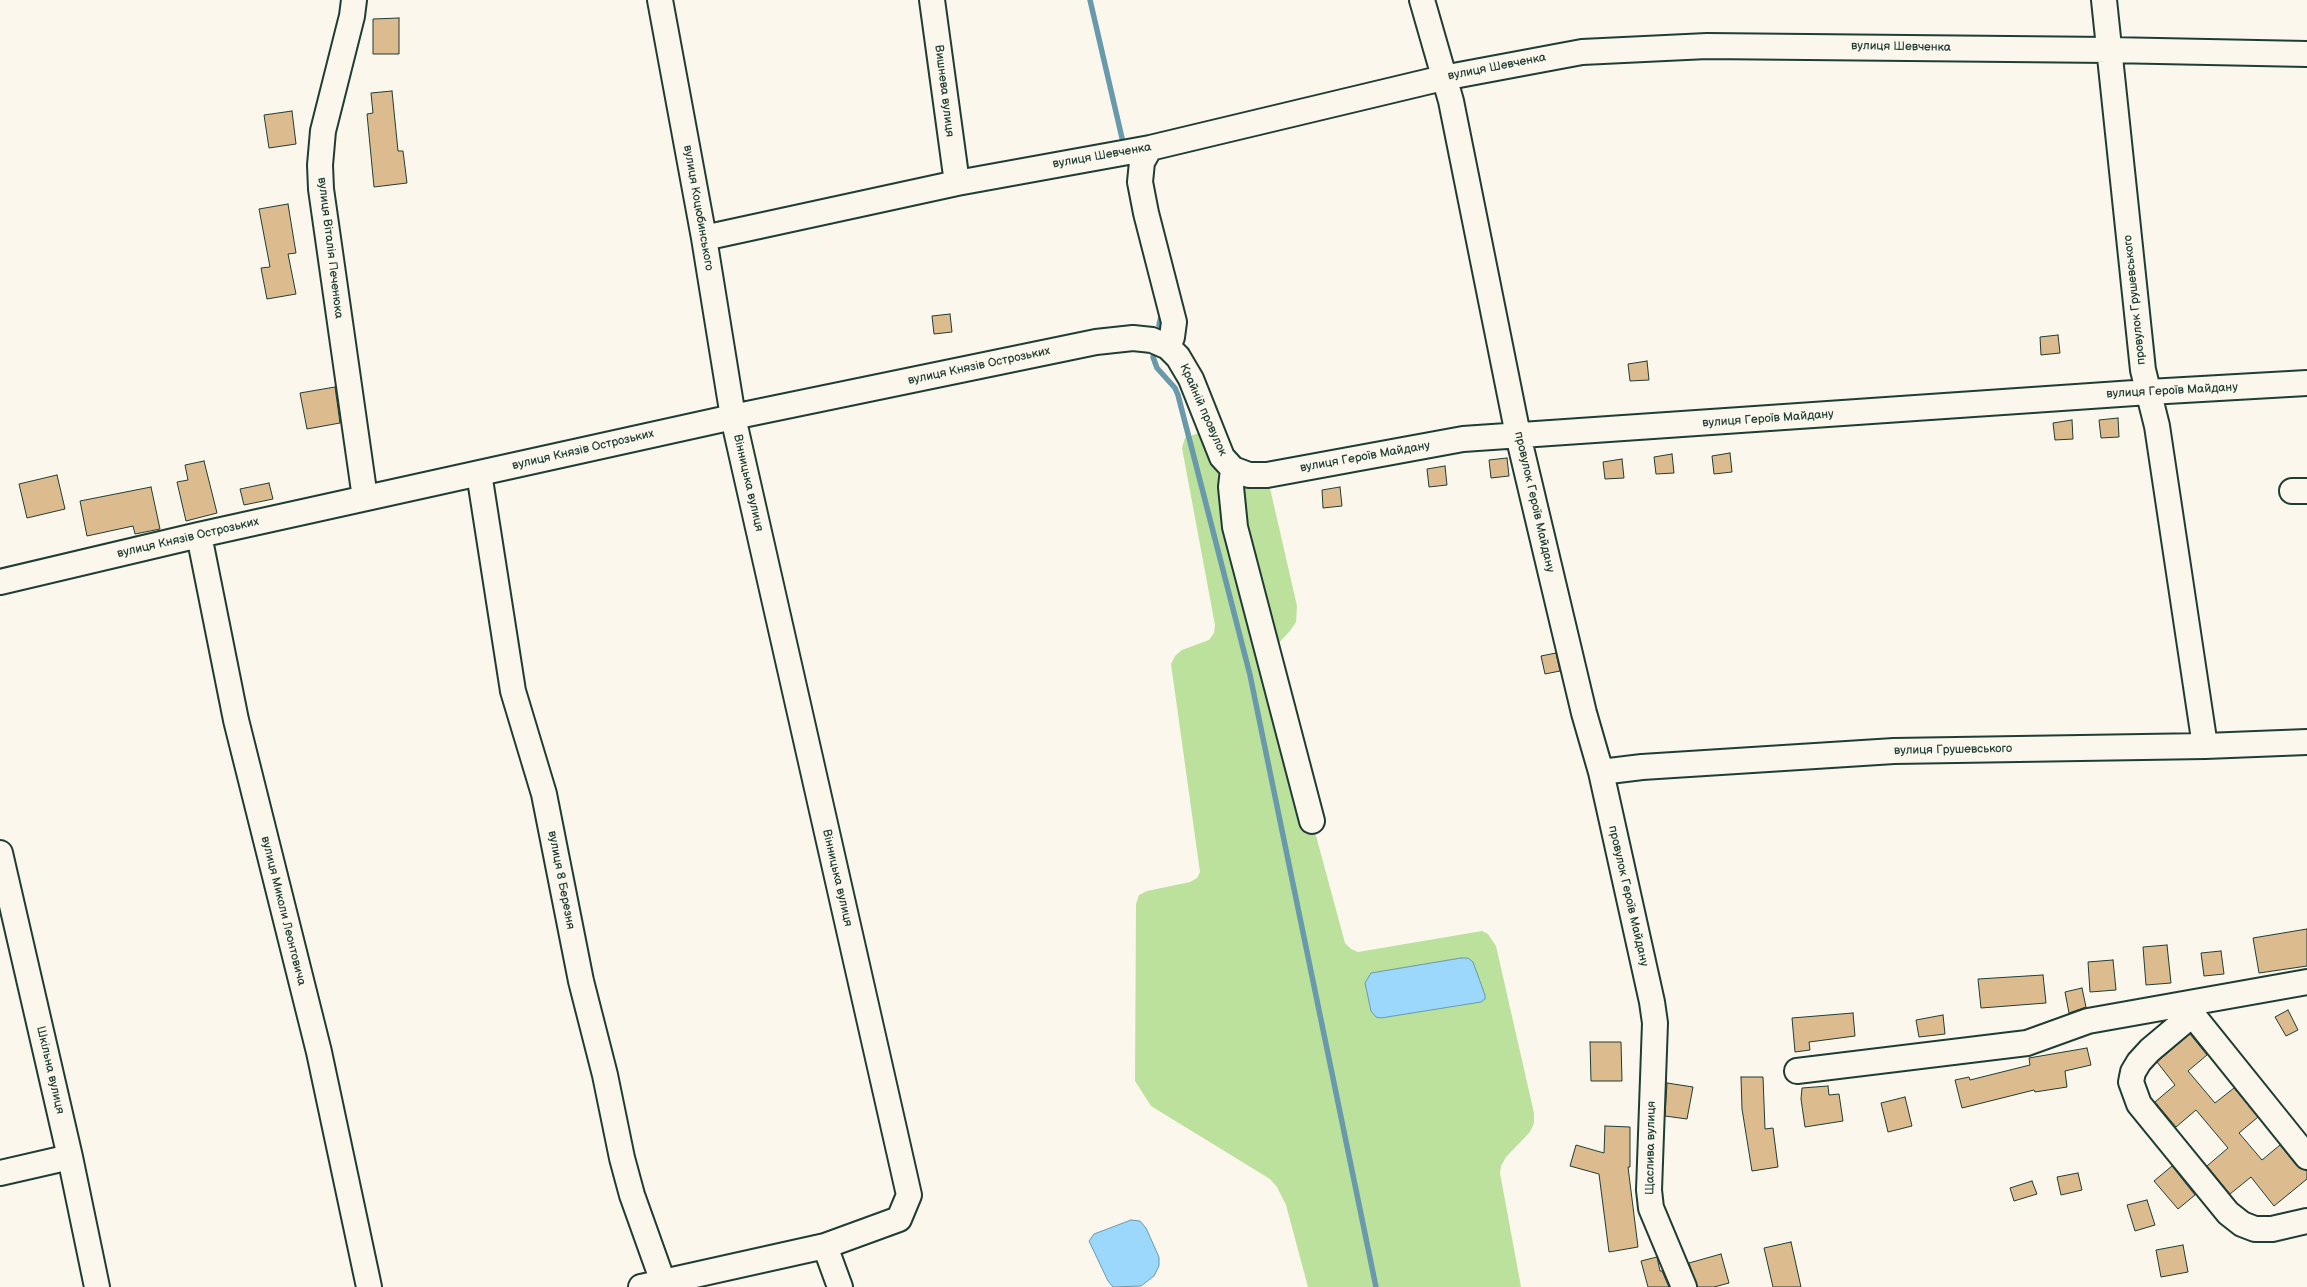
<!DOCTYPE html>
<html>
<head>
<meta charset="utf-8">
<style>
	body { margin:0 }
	canvas { display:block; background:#fbf7ec }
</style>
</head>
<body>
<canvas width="2307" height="1287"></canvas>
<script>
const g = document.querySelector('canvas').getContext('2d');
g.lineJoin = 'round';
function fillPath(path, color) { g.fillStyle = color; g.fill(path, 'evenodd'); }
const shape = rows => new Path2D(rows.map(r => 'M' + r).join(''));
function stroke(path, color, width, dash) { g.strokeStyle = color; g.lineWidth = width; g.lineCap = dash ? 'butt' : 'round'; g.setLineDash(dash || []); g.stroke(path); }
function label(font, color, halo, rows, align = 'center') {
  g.font = font + ' "Balsamiq Sans",sans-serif'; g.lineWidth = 4; g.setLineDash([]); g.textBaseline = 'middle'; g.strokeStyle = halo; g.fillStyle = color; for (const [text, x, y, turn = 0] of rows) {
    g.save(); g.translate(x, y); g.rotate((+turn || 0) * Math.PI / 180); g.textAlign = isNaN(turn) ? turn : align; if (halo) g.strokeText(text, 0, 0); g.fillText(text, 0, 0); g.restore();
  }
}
const green = shape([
	[1210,429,1222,457,1267,475,1297,606,1296,622,1290,631,1274,648,1312,821,1345,943,1351,949,1358,952,1482,931,1488,934,1496,946,1534,1113,1534,1123,1530,1132,1506,1157,1501,1166,1500,1173,1521,1287,1308,1287,1286,1205,1277,1187,1270,1179,1151,1106,1135,1081,1136,904,1139,895,1147,891,1190,882,1197,878,1200,872,1171,664,1175,656,1182,650,1209,640,1214,633,1215,625,1182,448,1185,438]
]);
const water = shape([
	[1461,958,1468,958,1473,962,1485,995,1485,999,1481,1002,1381,1018,1376,1017,1371,1011,1365,983,1371,973,1461,958],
	[1131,1220,1140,1221,1146,1228,1159,1257,1159,1266,1154,1276,1141,1286,1113,1287,1108,1281,1089,1241,1094,1234,1131,1220]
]);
const stream = shape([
	[1090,0,1122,138],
	[1159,325,1162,312],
	[1153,357,1157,368,1175,388,1178,395,1250,675,1376,1287]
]);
const building = shape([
	[399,18,399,54,373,54,373,19,399,18],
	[392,91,398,151,403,151,407,183,374,187,367,114,373,113,371,93,392,91],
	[292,111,296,144,269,148,264,115,292,111],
	[288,204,296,253,288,254,296,294,267,299,261,268,270,267,259,209,288,204],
	[950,314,952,332,934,334,932,316,950,314],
	[2058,335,2060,353,2041,355,2040,337,2058,335],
	[1647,361,1649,380,1630,381,1628,364,1647,361],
	[335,387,340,423,307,429,300,393,335,387],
	[2118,418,2119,437,2101,438,2099,420,2118,418],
	[2072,420,2073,439,2055,440,2053,423,2072,420],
	[1730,453,1732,472,1714,474,1712,456,1730,453],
	[1672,454,1674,473,1656,474,1654,457,1672,454],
	[1507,458,1509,476,1491,478,1489,460,1507,458],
	[1622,459,1624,478,1605,479,1603,462,1622,459],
	[204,461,217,513,186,521,177,482,188,480,185,465,204,461],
	[1445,466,1447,485,1429,487,1427,469,1445,466],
	[57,475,65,509,27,518,19,484,57,475],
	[269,483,273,499,244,505,240,489,269,483],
	[151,487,160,529,135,534,133,526,87,536,80,501,151,487],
	[1340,487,1342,506,1323,508,1322,490,1340,487],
	[1556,653,1560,671,1545,674,1541,656,1556,653],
	[2307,929,2307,966,2259,973,2253,938,2307,929],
	[2167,945,2171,983,2146,985,2143,947,2167,945],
	[2221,951,2224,974,2204,976,2201,953,2221,951],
	[2113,960,2116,990,2090,992,2088,962,2113,960],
	[2043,975,2046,1003,1981,1008,1978,979,2043,975],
	[2082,988,2086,1007,2069,1013,2065,992,2082,988],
	[2288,1010,2298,1030,2286,1036,2275,1017,2288,1010],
	[1853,1013,1855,1036,1809,1042,1810,1050,1795,1052,1792,1018,1853,1013],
	[1943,1015,1945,1034,1919,1037,1916,1020,1943,1015],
	[2190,1034,2207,1055,2188,1071,2215,1103,2234,1088,2258,1117,2239,1133,2262,1160,2280,1145,2297,1166,2307,1170,2307,1179,2274,1206,2251,1177,2230,1194,2207,1166,2228,1148,2196,1110,2176,1127,2155,1102,2175,1085,2157,1062,2190,1034],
	[1590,1042,1621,1042,1622,1081,1591,1081,1590,1042],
	[2087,1048,2091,1065,2065,1071,2067,1087,2035,1092,2034,1090,1962,1108,1955,1080,1969,1077,1970,1080,2030,1065,2029,1058,2087,1048],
	[1741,1077,1763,1077,1765,1129,1773,1128,1778,1167,1752,1171,1742,1109,1741,1077],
	[1667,1083,1693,1087,1687,1119,1665,1116,1667,1083],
	[1828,1086,1829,1095,1839,1094,1843,1121,1805,1127,1801,1099,1802,1088,1828,1086],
	[1905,1097,1912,1126,1888,1132,1881,1103,1905,1097],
	[1605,1126,1630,1127,1630,1167,1628,1167,1638,1247,1609,1252,1599,1174,1570,1166,1576,1145,1604,1153,1605,1126],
	[2172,1166,2195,1195,2178,1209,2154,1181,2172,1166],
	[2078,1173,2082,1190,2061,1195,2057,1177,2078,1173],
	[2032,1181,2037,1194,2014,1201,2010,1188,2032,1181],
	[2147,1200,2155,1225,2135,1231,2127,1205,2147,1200],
	[1791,1242,1801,1287,1773,1287,1764,1248,1791,1242],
	[2183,1245,2188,1272,2161,1277,2156,1250,2183,1245],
	[1721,1254,1729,1283,1714,1287,1697,1287,1689,1263,1721,1254],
	[1657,1257,1660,1271,1662,1271,1669,1287,1648,1287,1641,1261,1657,1257]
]);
const minor = shape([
	[354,0,352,16,323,131,320,165,321,189,365,498],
	[660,0,704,238,733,417,909,1195,899,1219,825,1246,840,1287],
	[932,0,957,183],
	[1422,0,1451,101,1518,435,1584,713,1601,772,1652,1002,1655,1023,1649,1190,1651,1208,1684,1287],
	[2104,0,2143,370,2157,426,2205,746],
	[1150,148,1142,162,1140,182,1146,213,1174,322,1172,337,1168,347],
	[704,238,957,183,1150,148,1443,78,1582,52,1707,46,2109,50,2307,54],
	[1233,469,1231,487,1235,527,1312,821],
	[479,473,513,691,544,794,581,981,605,1075,622,1158,632,1195,663,1282],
	[2292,491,2307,491],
	[199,535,236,720,319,1052,369,1287],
	[0,582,199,535,733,417,1096,342,1133,338,1152,340,1168,347,1178,357,1191,379,1222,457,1233,469,1249,475,1267,475,1463,439,2149,392,2307,383],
	[1601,772,1642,767,1894,751,2205,746,2307,742],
	[0,853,70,1157,97,1287],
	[1797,1071,2027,1043,2088,1021,2307,982],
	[2307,1157,2196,1019,2192,1017,2187,1019,2150,1050,2139,1062,2133,1072,2131,1082,2139,1104,2228,1213,2242,1224,2255,1229,2272,1229,2307,1221],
	[0,1173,70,1157],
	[641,1287,825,1246]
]);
const streetNames = [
	["вулиця Шевченка",1901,47,1],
	["вулиця Шевченка",1497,67,-11],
	["Вишнева вулиця",944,91,83],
	["вулиця Шевченка",1102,156,-10],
	["вулиця Коцюбинського",698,208,80],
	["вулиця Віталія Печенюка",330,248,83],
	["провулок Грушевського",2135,300,-96],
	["вулиця Князів Острозьких",979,366,-12],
	["вулиця Героїв Майдану",2172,391,-3],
	["Крайній провулок",1203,410,66],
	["вулиця Героїв Майдану",1768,419,-4],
	["вулиця Князів Острозьких",583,450,-13],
	["вулиця Героїв Майдану",1365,457,-10],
	["Вінницька вулиця",748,483,77],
	["провулок Героїв Майдану",1534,502,77],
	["вулиця Князів Острозьких",188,538,-13],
	["вулиця Грушевського",1953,750,-1],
	["Вінницька вулиця",837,878,77],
	["вулиця 8 Березня",561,880,79],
	["провулок Героїв Майдану",1628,896,77],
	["вулиця Миколи Леонтовича",283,911,76],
	["Шкільна вулиця",50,1070,77],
	["Щаслива вулиця",1651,1148,-89]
];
fillPath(green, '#bce19c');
fillPath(water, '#9bd8fc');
stroke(water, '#699aac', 1);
stroke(stream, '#699aac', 5.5);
fillPath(building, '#dcbc8f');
stroke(building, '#1f3d34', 1);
stroke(minor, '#1f3d34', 28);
stroke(minor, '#fbf7ec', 24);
label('12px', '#1f3d34', '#fbf7ec', streetNames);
</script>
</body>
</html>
